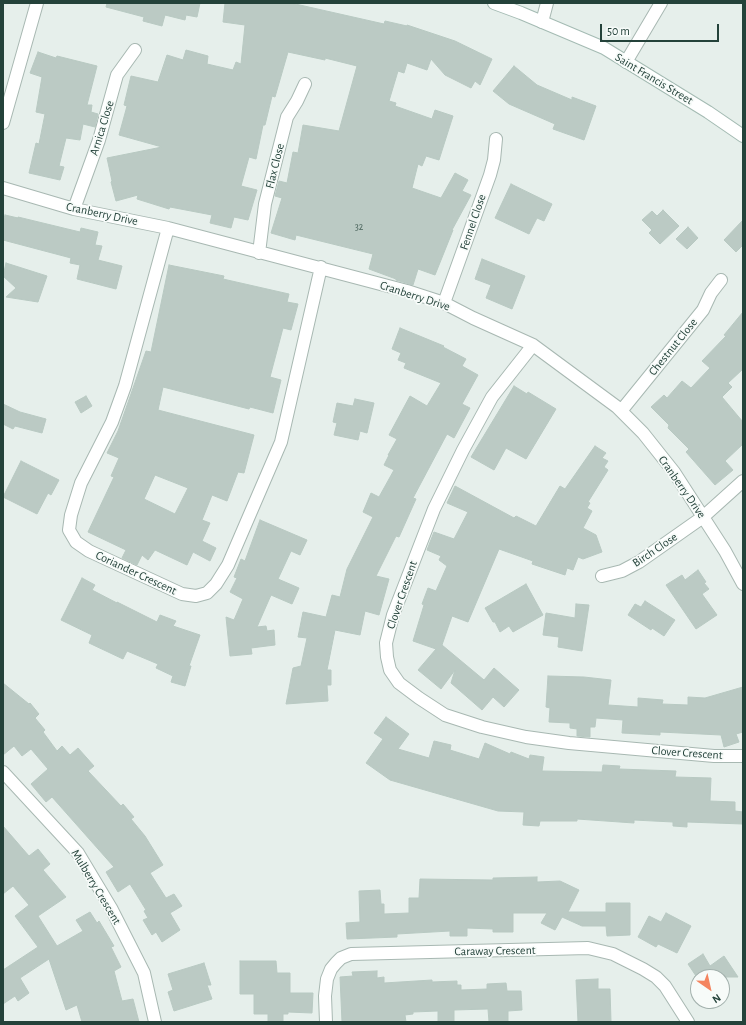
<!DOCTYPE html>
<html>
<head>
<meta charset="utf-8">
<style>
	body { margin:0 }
	#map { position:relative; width:746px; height:1025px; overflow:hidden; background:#e6efeb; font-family:"Alegreya Sans",sans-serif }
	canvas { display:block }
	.frame { position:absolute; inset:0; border:4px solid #24423a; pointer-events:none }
	.north { position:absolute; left:690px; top:969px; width:40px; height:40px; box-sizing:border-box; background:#f7fbf9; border:1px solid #a3b1ad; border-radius:50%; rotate:146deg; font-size:11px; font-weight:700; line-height:16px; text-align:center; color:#24423a }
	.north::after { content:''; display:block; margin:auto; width:14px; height:18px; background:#f4845f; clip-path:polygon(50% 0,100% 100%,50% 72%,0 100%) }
	.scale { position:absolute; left:600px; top:24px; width:119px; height:18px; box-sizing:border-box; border:2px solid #24423a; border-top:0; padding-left:5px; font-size:12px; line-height:14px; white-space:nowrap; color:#24423a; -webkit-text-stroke:3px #f7fbf9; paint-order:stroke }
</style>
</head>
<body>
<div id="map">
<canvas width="746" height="1025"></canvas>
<div class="frame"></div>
<div class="north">N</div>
<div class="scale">50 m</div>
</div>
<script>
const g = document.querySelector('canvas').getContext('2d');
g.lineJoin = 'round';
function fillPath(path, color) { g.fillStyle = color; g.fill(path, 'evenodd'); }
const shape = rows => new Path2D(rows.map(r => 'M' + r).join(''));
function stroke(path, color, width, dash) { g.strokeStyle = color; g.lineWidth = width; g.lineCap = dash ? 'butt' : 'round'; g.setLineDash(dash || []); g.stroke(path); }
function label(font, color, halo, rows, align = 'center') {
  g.font = font + ' "Alegreya Sans",sans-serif'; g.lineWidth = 3.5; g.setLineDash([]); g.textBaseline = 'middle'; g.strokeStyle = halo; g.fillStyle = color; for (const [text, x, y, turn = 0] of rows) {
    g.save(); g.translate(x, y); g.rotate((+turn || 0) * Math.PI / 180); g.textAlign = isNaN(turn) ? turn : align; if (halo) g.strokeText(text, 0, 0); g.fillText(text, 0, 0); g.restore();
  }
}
const building = shape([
	[107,3,200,3,197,17,186,15,185,20,165,15,162,26,143,21,144,17,106,7,107,3],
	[225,3,291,3,384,24,385,21,407,26,407,25,455,41,492,59,480,85,475,81,471,88,445,75,431,59,427,70,407,63,404,73,398,71,389,101,396,103,395,106,432,119,435,110,453,116,439,160,426,156,422,166,418,164,412,188,441,198,455,173,468,180,462,191,471,195,452,230,453,230,435,275,418,269,413,285,396,280,396,279,369,269,373,254,296,235,295,240,271,233,282,198,275,196,279,181,287,183,293,152,298,153,303,125,339,131,357,66,325,58,325,60,288,52,275,97,272,96,265,125,263,125,256,159,249,157,241,186,257,190,248,220,234,217,231,228,210,223,212,215,170,207,169,209,137,199,138,195,116,201,111,182,112,181,107,158,162,147,119,135,127,106,124,105,131,76,158,82,167,55,183,60,186,50,208,56,207,64,233,70,236,62,241,64,245,25,223,22,225,3],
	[38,52,56,58,57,56,97,66,87,105,92,105,91,112,98,114,95,127,83,124,80,140,66,138,59,166,64,167,60,180,29,173,36,143,39,144,45,114,36,112,42,77,30,73,38,52],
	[514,66,537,85,572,100,572,97,596,106,584,140,553,129,555,124,509,104,493,91,514,66],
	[511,184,552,204,544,221,537,218,529,234,495,218,511,184],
	[663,210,679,226,660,244,649,233,652,230,642,220,652,211,657,216,663,210],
	[5,215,18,218,18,217,80,232,81,228,98,232,95,245,102,246,98,260,122,266,116,289,77,279,80,265,70,263,71,258,3,240,3,222,5,215],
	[743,220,743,245,736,252,724,240,743,220],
	[688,227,698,238,687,249,676,239,688,227],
	[482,259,525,276,512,309,486,298,491,285,475,279,482,259],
	[6,263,47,276,38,302,6,297,16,288,3,276,6,263],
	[169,265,224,276,223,279,289,294,287,302,298,304,291,330,283,328,270,377,281,380,273,413,250,407,249,409,163,387,158,410,254,435,244,473,238,472,227,501,212,495,202,520,210,523,202,541,216,548,210,561,193,552,187,565,155,550,148,560,142,555,137,565,122,558,126,550,88,532,114,477,111,476,119,458,107,453,118,431,146,351,151,352,169,265],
	[155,475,188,488,175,514,144,499,155,475],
	[743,312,743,369,728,383,732,387,722,397,743,422,743,444,725,461,733,470,715,485,686,452,689,449,668,428,669,425,651,407,664,395,667,398,682,381,691,388,710,368,702,361,726,336,724,335,743,312],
	[400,328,444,346,443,347,466,359,462,366,478,375,462,404,470,408,454,438,447,434,413,498,416,499,399,537,396,536,376,576,389,579,379,615,365,611,360,635,335,630,327,670,331,670,331,685,327,685,328,701,286,704,293,668,301,666,307,638,298,637,303,612,326,617,332,595,340,597,347,569,373,517,363,512,371,493,379,497,394,470,384,465,389,455,388,455,397,439,389,435,410,396,427,406,441,383,404,368,406,363,398,360,401,353,392,349,400,328],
	[514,386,527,394,528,392,556,409,526,459,506,448,494,470,471,457,514,386],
	[86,396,92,406,81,413,75,402,86,396],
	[355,399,374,403,367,433,360,431,358,440,334,435,337,423,333,422,337,403,353,406,355,399],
	[3,404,20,412,46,419,42,433,15,426,13,429,3,424,3,404],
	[595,446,606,453,602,458,608,461,604,467,608,470,588,502,590,503,587,508,592,511,583,528,596,535,602,552,583,559,578,557,573,570,567,568,565,575,532,564,533,561,499,549,468,622,452,616,442,645,484,680,494,668,519,690,504,707,493,697,482,710,451,683,455,670,441,689,418,670,436,649,413,641,424,605,422,604,428,588,436,591,447,566,439,560,441,556,427,550,434,532,454,539,468,512,447,503,455,486,514,518,516,516,536,526,560,486,565,489,595,446],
	[21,461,59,480,51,495,48,493,37,514,3,497,21,461],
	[260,520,307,540,300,555,291,551,278,579,299,588,292,604,271,595,257,627,266,626,267,631,274,630,275,645,251,648,252,654,230,656,226,617,234,620,243,599,230,592,237,578,234,577,241,559,245,561,260,520],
	[698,570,706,582,704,583,709,589,702,594,717,615,696,629,666,585,682,575,685,580,698,570],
	[82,578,95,585,92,590,117,603,117,602,157,622,160,615,176,621,173,626,200,635,189,666,191,666,185,686,171,682,173,676,156,668,158,664,127,651,123,659,89,643,92,635,61,620,82,578],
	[526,584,543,615,513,632,509,626,500,632,495,622,493,622,485,608,526,584],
	[645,601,675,620,664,636,652,628,651,630,628,615,635,604,641,607,645,601],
	[576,604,589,605,582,651,558,647,559,637,543,635,546,613,575,618,576,604],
	[548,676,584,677,611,680,608,705,638,707,638,698,663,700,662,704,688,705,688,697,705,698,743,687,743,732,736,734,739,742,724,747,721,735,660,732,660,735,622,733,623,720,596,718,595,727,590,727,590,737,577,736,577,729,570,728,570,723,549,722,550,708,546,707,548,676],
	[3,683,29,704,30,703,39,714,35,718,45,730,43,732,57,751,62,746,70,755,78,748,94,766,88,771,121,806,123,804,134,817,131,819,145,836,163,865,150,873,166,898,174,894,182,906,170,913,180,930,162,942,156,932,152,935,143,920,148,918,144,911,146,910,130,884,118,892,106,872,114,867,52,797,46,802,31,784,48,769,31,749,22,756,14,746,3,755,3,683],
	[386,717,409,734,398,749,429,758,434,741,451,745,450,750,479,759,485,743,510,754,511,752,529,759,530,755,544,757,542,771,602,772,603,765,620,766,619,769,676,771,675,777,711,778,710,801,735,802,735,811,743,812,743,824,687,822,687,827,673,826,673,822,634,820,634,823,577,819,577,821,540,821,539,826,523,825,524,812,498,811,390,780,366,763,383,739,374,733,386,717],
	[3,826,29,856,38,849,50,864,43,870,66,897,38,916,57,946,83,931,76,920,90,912,97,923,99,921,114,946,111,947,121,967,114,971,122,1001,133,999,139,1022,82,1022,77,1005,66,1010,49,959,20,978,29,993,18,1001,15,996,3,1004,3,970,38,947,15,916,29,905,13,886,3,894,3,826],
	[537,877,537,882,560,881,579,890,568,912,606,912,606,903,630,903,630,935,607,936,606,926,582,926,562,917,555,930,541,923,547,913,513,913,513,932,493,932,493,929,467,928,467,936,450,936,450,931,397,934,397,937,347,939,346,923,360,922,359,891,380,890,381,904,384,904,384,914,409,913,409,898,419,898,420,879,493,880,493,878,537,877],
	[666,913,691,926,677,953,658,944,656,947,638,937,649,916,661,922,666,913],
	[703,954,710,966,724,956,738,977,694,977,696,976,688,964,703,954],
	[240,961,276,961,277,973,290,973,290,993,313,993,312,1013,288,1012,288,1014,283,1014,283,1022,268,1022,268,1014,254,1014,254,994,240,994,240,961],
	[204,963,211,985,207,985,212,999,174,1011,168,992,173,990,168,974,204,963],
	[377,971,377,978,384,977,384,983,432,980,432,982,457,981,457,985,461,985,461,990,487,989,487,984,506,983,507,991,521,991,522,1010,508,1011,508,1022,489,1022,488,1009,454,1010,454,1022,438,1022,438,1011,413,1012,413,1014,405,1015,406,1022,342,1022,340,977,353,976,352,972,377,971],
	[598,979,598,989,610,989,611,1022,578,1022,576,980,598,979]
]);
const street = shape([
	[542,22,547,3],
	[626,62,661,3],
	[3,123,37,3],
	[3,188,74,209,168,228,407,291,444,303,473,318,533,345,617,407,643,433,674,472,725,551,743,584],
	[74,209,99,140,117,75,135,50],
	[168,228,125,386,112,422,81,483,71,515,69,530,76,542,89,551,182,594,196,596,207,593,216,584,228,565,281,442,321,267],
	[259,253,265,204,287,117,297,101,305,84],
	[444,303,490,175,494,160,496,139],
	[533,345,492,397,463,450,434,509,393,615,386,643,387,657,390,670,399,683,419,698,445,715,482,727,526,737,569,743,714,756,743,756],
	[621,411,703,310,711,293,721,280],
	[602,576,622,571,639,562,703,517,743,481],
	[3,772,78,853,111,908,144,973,155,1022],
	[326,1022,325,996,327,979,331,969,336,963,341,958,351,954,588,948,613,954,643,969,656,977,665,986,688,1022]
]);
const secondary = shape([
	[494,3,521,13,604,48,708,112,743,136]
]);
const numberNames = [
	["32",359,227]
];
const streetNames = [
	["Saint Francis Street",654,79,31],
	["Arnica Close",102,128,-73],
	["Flax Close",275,166,-76],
	["Cranberry Drive",102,214,12],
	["Fennel Close",473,222,-71],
	["Cranberry Drive",415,296,18],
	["Chestnut Close",673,347,-51],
	["Cranberry Drive",682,487,55],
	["Birch Close",655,550,-34],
	["Coriander Crescent",136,573,25],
	["Clover Crescent",402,595,-71],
	["Clover Crescent",687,753,4],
	["Mulberry Crescent",96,887,59],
	["Caraway Crescent",495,951,-1]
];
fillPath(building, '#bbcac4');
stroke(building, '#b8c9c2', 1);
stroke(street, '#a8b8b2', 14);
stroke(secondary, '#a4bbb3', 14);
stroke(street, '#fff', 12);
stroke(secondary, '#fff', 12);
label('10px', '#4a645c', null, numberNames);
label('12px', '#24423a', '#f7fbf9', streetNames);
</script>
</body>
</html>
